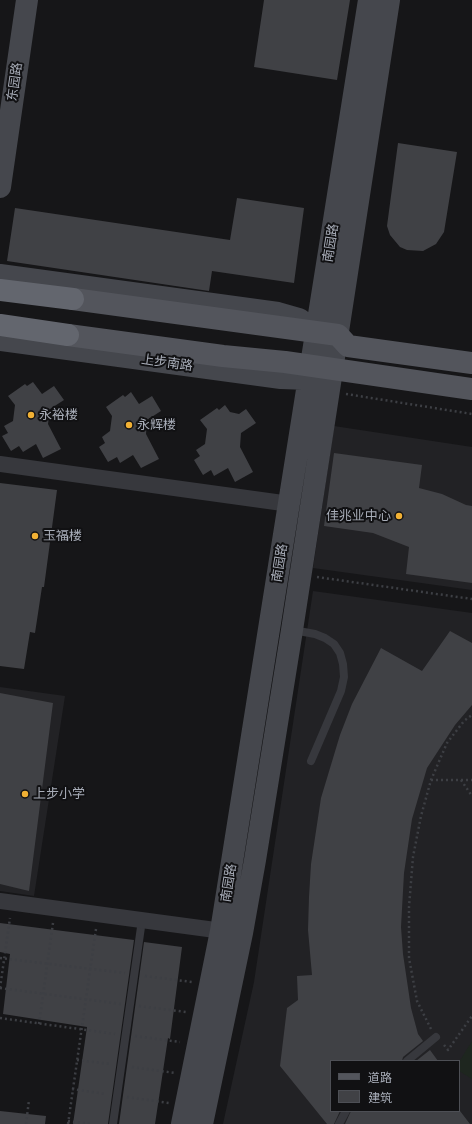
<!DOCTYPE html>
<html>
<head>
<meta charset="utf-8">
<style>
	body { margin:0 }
	#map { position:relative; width:472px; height:1124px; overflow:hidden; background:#161618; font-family:Cabin,"Noto Sans SC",sans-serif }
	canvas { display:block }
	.legend { position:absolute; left:330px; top:1060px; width:130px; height:52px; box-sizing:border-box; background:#111113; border:1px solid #4d4f55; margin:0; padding:5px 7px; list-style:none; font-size:12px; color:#a8adb8 }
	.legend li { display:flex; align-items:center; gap:8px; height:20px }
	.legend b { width:20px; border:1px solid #4d4f55 }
</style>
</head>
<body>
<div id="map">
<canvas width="472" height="1124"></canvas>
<ul class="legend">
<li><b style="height:5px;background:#53555c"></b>道路</li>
<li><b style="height:11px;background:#404145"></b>建筑</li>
</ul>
</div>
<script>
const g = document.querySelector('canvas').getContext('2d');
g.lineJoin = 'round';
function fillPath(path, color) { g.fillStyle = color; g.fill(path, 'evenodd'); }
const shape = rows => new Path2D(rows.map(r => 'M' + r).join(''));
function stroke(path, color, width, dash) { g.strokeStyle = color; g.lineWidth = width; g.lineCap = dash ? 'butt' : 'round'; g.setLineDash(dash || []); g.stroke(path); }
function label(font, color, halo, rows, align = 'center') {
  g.font = font + ' Cabin,"Noto Sans SC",sans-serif'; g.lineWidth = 4; g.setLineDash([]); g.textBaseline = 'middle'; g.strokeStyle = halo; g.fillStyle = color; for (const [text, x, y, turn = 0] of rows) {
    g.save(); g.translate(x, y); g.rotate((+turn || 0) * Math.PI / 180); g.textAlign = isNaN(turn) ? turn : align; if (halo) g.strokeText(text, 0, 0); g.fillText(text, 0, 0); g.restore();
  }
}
const built = shape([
	[334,426,472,447,472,590,313,568],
	[313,591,472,613,472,1124,223,1124,254,982],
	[331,1061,459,1061,459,1111,331,1111],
	[0,687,65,696,34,896,0,891]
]);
const green = shape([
	[472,1041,472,1079,459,1071,459,1062]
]);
const building = shape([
	[264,0,350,0,337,80,254,67],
	[398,143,457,152,444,232,436,244,423,251,407,250,400,247,390,235,387,226],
	[237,198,304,208,294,283,212,271,209,291,7,261,15,208,230,240],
	[33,382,42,394,54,386,64,400,50,409,48,424,61,449,43,458,36,444,23,452,19,446,11,451,2,436,8,433,4,426,13,421,15,405,8,396,25,384,27,386],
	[131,392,139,404,152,396,161,411,147,420,146,434,159,459,141,468,133,455,120,463,117,457,108,462,99,447,105,443,102,437,110,431,112,416,106,407,123,395,125,397],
	[225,405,230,412,239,414,246,409,256,423,241,433,240,447,253,472,235,482,228,468,214,476,211,470,203,475,194,460,200,456,196,450,205,444,207,429,200,420,217,408,219,410],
	[334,453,422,465,419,488,442,494,466,505,472,506,472,583,406,574,409,547,373,533,324,526],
	[0,483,57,490,44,587,42,587,35,633,30,632,24,669,0,666],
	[450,631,472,643,472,705,455,725,427,768,412,819,404,873,401,927,403,954,411,1008,418,1034,423,1041,403,1057,402,1061,331,1061,331,1111,340,1111,334,1124,327,1124,280,1066,287,1008,298,1000,297,976,312,975,308,930,309,897,311,864,321,798,340,735,352,704,381,648,422,671],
	[0,693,53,703,29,891,0,884],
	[0,923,134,940,108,1124,73,1124,87,1027,3,1014,10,954,0,952],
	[144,942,182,947,170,1039,168,1038,155,1124,119,1124],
	[430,1050,438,1061,416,1061],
	[0,1111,46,1116,45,1124,0,1124],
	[351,1111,460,1111,470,1124,345,1124]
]);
const path = shape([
	[346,394,472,414],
	[317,577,472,599],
	[431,780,472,780],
	[461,780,472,796],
	[0,958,125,973],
	[145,976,192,982],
	[0,988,121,1004],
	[0,988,10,918],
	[139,1006,186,1012],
	[0,1018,115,1034],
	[39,1024,53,923],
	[431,1029,417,1001,409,958,409,907,413,857,421,816,431,780,447,743,464,721,472,715],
	[135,1036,180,1042],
	[444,1045,448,1050,472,1016],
	[77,1060,111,1064],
	[132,1067,175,1073],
	[72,1089,106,1094],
	[127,1097,169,1103],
	[68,1121,91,1124],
	[26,1124,29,1100],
	[68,1124,96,929]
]);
const lane = shape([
	[293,630,315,634,325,638,334,644,340,653,343,664,344,677,341,691,311,761],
	[407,1061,436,1037],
	[113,1124,142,920],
	[339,1124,346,1111]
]);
const street = shape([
	[0,464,290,504],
	[0,901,230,932]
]);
const secondary = shape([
	[0,187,27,0],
	[0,275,278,313,299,319,317,332],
	[0,340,281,378,309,379,323,374],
	[182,1124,221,931,369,0],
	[202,1124,242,933,255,860,292,630,389,0]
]);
const primary = shape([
	[73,299,338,335,348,346,472,363],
	[68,335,223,356,285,362,472,389]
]);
const highway = shape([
	[0,290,73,299],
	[0,325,68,335]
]);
const markers = [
	[31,415,4,"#f2b134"],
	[129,425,4,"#f2b134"],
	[399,516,4,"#f2b134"],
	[35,536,4,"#f2b134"],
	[25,794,4,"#f2b134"]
];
const streetNames = [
	["东园路",15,82,-82],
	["南园路",331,243,-81],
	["上步南路",167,363,8],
	["南园路",280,563,-81],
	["南园路",229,883,-81]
];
const poiNames = [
	["永裕楼",39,415],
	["永辉楼",137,425],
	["佳兆业中心",391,516,"right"],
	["玉福楼",43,536],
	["上步小学",33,794]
];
fillPath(built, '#222225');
fillPath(green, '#1e261f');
fillPath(building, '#404145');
stroke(path, '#3d3f44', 2.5, [2, 3]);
stroke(lane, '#37383d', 8);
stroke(street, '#37383d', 16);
stroke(secondary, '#45474d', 22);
stroke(primary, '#53555c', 22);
stroke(highway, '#63666e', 22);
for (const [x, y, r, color] of markers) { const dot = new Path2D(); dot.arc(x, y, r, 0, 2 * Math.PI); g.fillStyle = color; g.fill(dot); stroke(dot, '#111113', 1.5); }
label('13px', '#a8adb8', '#111113', streetNames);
label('13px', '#a8adb8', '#111113', poiNames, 'left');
</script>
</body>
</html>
